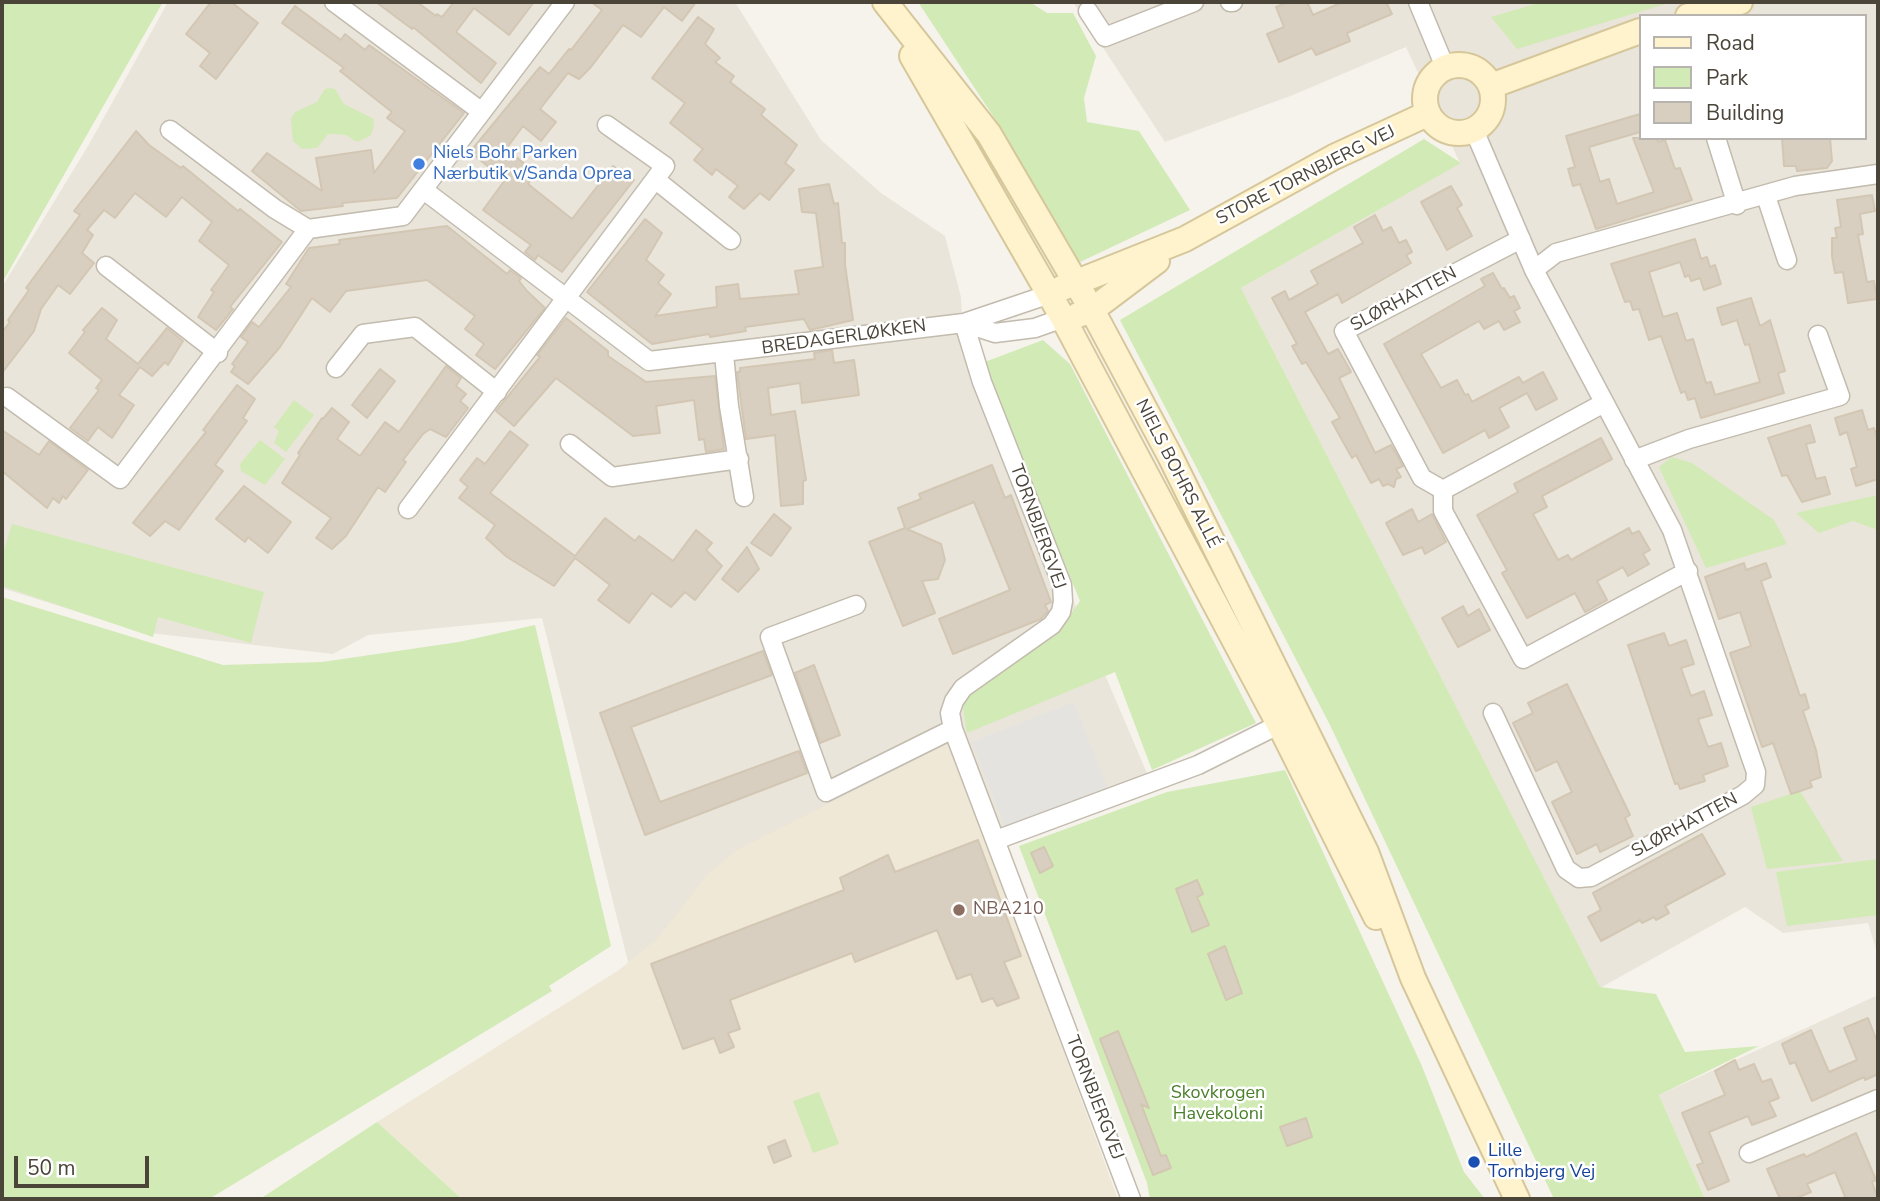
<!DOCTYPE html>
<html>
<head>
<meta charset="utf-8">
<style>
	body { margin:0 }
	#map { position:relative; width:1880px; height:1201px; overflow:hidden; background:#f6f3ec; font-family:"Nunito Sans",sans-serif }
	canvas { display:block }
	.frame { position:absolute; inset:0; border:4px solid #4b4439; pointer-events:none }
	.legend { position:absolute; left:1639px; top:14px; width:228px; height:126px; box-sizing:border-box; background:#fff; border:2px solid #b7b4b0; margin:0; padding:9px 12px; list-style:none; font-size:21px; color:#4b4439 }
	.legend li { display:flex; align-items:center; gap:14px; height:35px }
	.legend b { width:35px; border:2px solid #b7b4b0 }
	.scale { position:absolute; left:14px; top:1156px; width:135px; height:32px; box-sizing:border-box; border:4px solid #4b4439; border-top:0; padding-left:9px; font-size:21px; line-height:24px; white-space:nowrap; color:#4b4439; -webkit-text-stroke:5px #fff; paint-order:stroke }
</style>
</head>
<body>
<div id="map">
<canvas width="1880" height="1201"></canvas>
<div class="frame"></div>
<ul class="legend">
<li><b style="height:9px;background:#fff3cd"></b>Road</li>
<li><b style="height:19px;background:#d2eab5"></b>Park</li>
<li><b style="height:19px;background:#d8cfc1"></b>Building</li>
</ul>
<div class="scale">50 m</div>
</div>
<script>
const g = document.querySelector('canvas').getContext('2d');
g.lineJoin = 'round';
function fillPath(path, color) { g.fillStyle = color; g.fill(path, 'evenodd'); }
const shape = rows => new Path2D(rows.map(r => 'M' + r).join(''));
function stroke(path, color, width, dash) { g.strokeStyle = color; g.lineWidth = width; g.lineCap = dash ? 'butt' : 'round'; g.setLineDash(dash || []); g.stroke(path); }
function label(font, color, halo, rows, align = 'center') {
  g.font = font + ' "Nunito Sans",sans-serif'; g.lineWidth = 5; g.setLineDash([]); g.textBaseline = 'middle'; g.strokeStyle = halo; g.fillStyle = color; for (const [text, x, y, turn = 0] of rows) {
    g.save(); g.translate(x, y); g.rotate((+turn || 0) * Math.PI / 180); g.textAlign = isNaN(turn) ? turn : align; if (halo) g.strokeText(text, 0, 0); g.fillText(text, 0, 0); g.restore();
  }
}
const residential = shape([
	[168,2,735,2,821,140,881,193,945,236,961,297,963,342,1149,778,989,839,1039,975,662,1098,542,618,368,635,333,654,141,632,2,588,2,287,88,146],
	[1073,2,1878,2,1878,956,1868,923,1783,933,1745,907,1600,988,1241,288,1460,163,1406,47,1293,95,1165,142],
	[1640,16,1864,16,1864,138,1640,138],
	[1878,995,1878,1199,1705,1199,1659,1095]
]);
const education = shape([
	[950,743,1118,1199,462,1199,377,1122,619,970,657,939,709,873,737,850]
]);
const green = shape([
	[2,2,163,2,2,283],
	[918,2,1030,2,1047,13,1073,13,1096,56,1084,98,1087,122,1139,131,1190,210,1078,263,997,122],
	[1542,2,1672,2,1517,49,1491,17],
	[330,88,335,89,344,104,374,119,373,130,370,136,357,142,346,135,328,134,317,148,302,149,293,141,291,119,295,112,317,102,325,89],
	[1424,139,1461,163,1241,288,1600,987,1656,994,1685,1052,1759,1046,1659,1095,1705,1199,1554,1199,1330,725,1120,320],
	[1043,340,1070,364,1256,723,1152,770,1115,672,967,733,962,700,1064,624,1080,601,982,363],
	[294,400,314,415,286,452,274,443,279,431,274,427],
	[260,440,285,459,265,485,241,471,240,464],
	[1672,457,1692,463,1774,520,1787,544,1706,568,1659,467],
	[1878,495,1878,530,1853,521,1819,533,1796,513],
	[12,524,264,592,251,643,158,617,153,637,2,586,2,557],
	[2,597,223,665,322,662,459,642,535,625,611,946,549,986,552,991,209,1199,2,1199],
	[1285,770,1421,1064,1464,1172,1485,1199,1150,1199,1147,1183,1019,846,1167,792],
	[1800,791,1843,861,1767,869,1751,807],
	[1878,859,1878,915,1787,926,1776,872],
	[819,1092,839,1144,813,1153,793,1101],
	[377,1122,462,1199,260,1199]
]);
const parking = shape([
	[1074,702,1108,789,1006,829,972,742]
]);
const building = shape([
	[211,2,231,2,258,23,216,79,200,66,210,53,186,34,211,2],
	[376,2,417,2,436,16,437,14,442,17,454,2,534,2,509,35,474,8,456,32,496,63,481,83,413,27,412,29,376,2],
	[591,2,696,2,682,21,664,7,641,37,623,25,591,67,579,79,568,73,540,109,556,122,541,141,523,126,506,149,536,173,528,184,572,219,613,166,634,180,562,272,538,255,535,260,525,252,531,245,483,210,505,180,470,152,540,67,549,74,569,49,571,50,602,10,591,2],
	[1288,2,1307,2,1313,15,1343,2,1386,2,1392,14,1347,33,1350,41,1316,55,1312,48,1279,62,1267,34,1284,27,1276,7,1288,2],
	[295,6,341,40,345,34,365,50,369,45,464,113,397,198,342,203,343,206,301,211,252,171,267,153,322,191,316,158,371,150,374,173,405,131,387,118,392,112,340,71,344,68,282,23,295,6],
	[698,17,714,29,705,44,720,58,715,62,734,76,730,82,765,109,761,115,797,145,785,163,794,170,769,200,760,193,744,209,729,197,738,186,716,169,712,175,694,160,703,149,670,123,685,103,652,78,698,17],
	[1640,114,1640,132,1589,147,1600,182,1609,179,1617,204,1654,192,1633,138,1657,138,1658,142,1665,140,1675,169,1680,168,1692,200,1596,229,1580,184,1573,186,1568,169,1575,167,1566,136,1640,114],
	[136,131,149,145,181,168,183,166,238,211,240,209,282,242,230,307,233,309,216,330,198,317,214,292,211,290,229,265,199,241,212,222,182,197,166,217,135,193,115,218,104,210,87,230,93,235,82,253,94,263,70,294,58,285,41,309,34,331,2,373,2,332,10,322,8,320,29,290,26,288,80,215,74,211,136,131],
	[1782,138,1830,138,1832,161,1827,168,1797,171,1796,166,1784,166,1782,138],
	[829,184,834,204,838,203,842,243,845,243,845,265,853,320,810,330,804,319,745,327,746,331,710,337,709,334,652,344,587,292,645,219,662,233,646,260,664,275,658,283,671,294,655,316,717,307,716,287,738,284,740,299,799,294,795,271,823,267,816,213,802,212,799,189,829,184],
	[1451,186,1462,205,1457,208,1472,236,1447,250,1421,202,1451,186],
	[1872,195,1875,211,1860,214,1863,234,1858,235,1867,282,1874,281,1877,299,1848,303,1843,272,1835,273,1832,256,1832,238,1837,238,1835,228,1841,227,1837,200,1872,195],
	[1375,215,1383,231,1391,227,1399,243,1406,240,1412,252,1406,255,1411,263,1342,303,1338,294,1305,312,1328,354,1338,349,1351,372,1339,378,1375,453,1391,445,1403,466,1396,469,1401,477,1396,479,1394,487,1388,484,1383,486,1379,479,1371,483,1356,455,1352,458,1332,422,1340,418,1306,362,1302,364,1292,346,1297,344,1272,298,1285,291,1289,300,1318,284,1311,271,1363,243,1354,227,1375,215],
	[447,226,507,274,510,270,521,278,519,281,527,291,545,308,495,369,476,355,484,344,465,329,475,316,427,280,346,291,330,312,312,298,280,347,248,384,231,372,235,366,232,364,248,342,241,337,252,322,259,327,291,287,286,284,309,248,340,244,339,240,447,226],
	[1695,239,1701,259,1707,257,1710,267,1715,265,1721,284,1704,290,1700,278,1691,281,1689,275,1685,277,1680,262,1649,272,1663,317,1677,313,1686,341,1693,339,1706,383,1711,382,1715,395,1760,382,1749,344,1745,345,1737,320,1722,325,1717,308,1751,298,1760,326,1770,320,1785,371,1778,373,1784,393,1701,418,1695,398,1688,400,1685,391,1681,393,1661,336,1649,340,1639,309,1633,310,1630,301,1625,302,1611,264,1695,239],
	[1493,273,1502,289,1504,288,1510,298,1514,296,1520,308,1514,311,1520,322,1504,330,1499,321,1484,329,1479,321,1421,354,1441,388,1457,380,1465,395,1468,394,1472,402,1519,377,1523,383,1543,372,1557,399,1536,410,1527,393,1499,408,1509,427,1489,438,1485,430,1443,453,1384,344,1485,286,1481,279,1493,273],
	[102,308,117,320,106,339,138,364,167,328,183,341,168,365,165,362,152,376,140,367,119,395,134,405,112,438,98,427,88,441,70,428,99,390,96,388,102,380,69,353,85,332,83,330,102,308],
	[566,318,608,351,608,356,646,382,715,376,724,449,706,452,704,439,699,440,694,400,656,406,660,433,633,436,556,378,514,426,496,411,540,357,537,355,566,318],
	[832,350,834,363,854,360,859,395,802,403,800,383,768,388,771,415,795,411,806,480,803,481,803,504,781,506,775,435,746,439,737,372,740,372,740,368,815,359,814,353,832,350],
	[446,366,461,378,456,386,466,394,460,401,468,408,446,437,430,429,423,434,403,460,406,462,385,492,378,487,346,536,332,549,316,538,331,518,282,483,300,455,298,453,322,418,323,419,332,408,349,422,337,439,360,456,385,422,399,432,446,366],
	[380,369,395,381,367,418,352,405,380,369],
	[237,385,255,399,243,418,247,421,215,465,223,471,179,530,165,521,150,536,133,523,206,432,203,430,237,385],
	[1862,410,1868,430,1874,428,1878,441,1878,479,1856,486,1851,469,1857,467,1847,432,1840,435,1835,418,1862,410],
	[1810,425,1815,442,1806,444,1816,479,1825,477,1830,494,1802,502,1787,475,1782,476,1768,438,1810,425],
	[2,430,39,455,49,441,88,470,66,499,63,496,59,503,53,498,47,508,2,471,2,430],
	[510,431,528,445,490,493,575,556,605,518,635,541,639,536,673,561,696,530,712,543,706,550,722,566,695,600,685,592,671,607,652,593,629,623,598,600,610,585,575,558,554,586,507,557,486,538,495,525,459,498,468,487,460,480,477,458,485,464,510,431],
	[1601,438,1612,459,1542,496,1547,507,1533,514,1558,560,1568,555,1571,560,1629,528,1632,534,1639,531,1650,550,1643,554,1649,564,1628,576,1623,567,1597,581,1607,600,1585,612,1575,593,1527,618,1502,573,1507,570,1477,515,1518,492,1514,484,1601,438],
	[992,465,1005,498,1011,495,1051,602,1045,605,1048,611,1041,619,953,654,939,619,1010,590,974,502,907,529,941,544,945,560,938,579,922,581,935,613,903,626,869,542,905,528,898,508,921,499,919,494,992,465],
	[244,486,291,522,268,553,248,537,245,542,216,519,244,486],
	[1412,509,1418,522,1432,514,1446,542,1425,554,1422,547,1403,555,1386,523,1412,509],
	[774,514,791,528,771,556,751,543,774,514],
	[747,547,759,569,738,592,722,579,747,547],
	[1744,563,1746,570,1766,563,1771,577,1761,581,1800,696,1805,694,1809,708,1803,711,1816,750,1821,777,1810,781,1812,787,1791,794,1773,743,1762,747,1730,653,1751,646,1740,612,1719,619,1705,577,1744,563],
	[1463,606,1468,616,1479,609,1490,630,1458,647,1442,618,1463,606],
	[1664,633,1669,646,1686,640,1694,664,1681,668,1691,696,1704,691,1712,715,1698,719,1708,747,1721,743,1728,766,1703,775,1705,781,1680,789,1678,783,1675,784,1628,645,1664,633],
	[763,651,772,675,631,727,660,802,799,751,807,773,645,835,600,713,763,651],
	[814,665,840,735,820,743,795,673,814,665],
	[1567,684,1630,815,1625,818,1633,836,1600,852,1597,844,1577,854,1552,802,1572,792,1557,761,1536,771,1513,723,1533,713,1528,703,1567,684],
	[1702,834,1725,874,1665,906,1669,913,1656,920,1654,917,1642,923,1640,920,1601,941,1588,917,1601,910,1593,893,1702,834],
	[978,840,1021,956,1004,962,1019,998,997,1006,993,998,982,1002,971,974,957,979,937,930,855,962,852,953,730,1000,740,1029,728,1033,734,1047,720,1053,714,1038,683,1049,651,964,844,890,840,878,888,855,895,872,978,840],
	[1044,847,1053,866,1040,873,1031,853,1044,847],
	[1197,880,1203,894,1197,897,1209,925,1192,932,1176,889,1197,880],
	[1225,946,1242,993,1226,1000,1208,954,1225,946],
	[1868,1018,1878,1044,1878,1074,1865,1080,1864,1077,1812,1101,1795,1062,1790,1064,1782,1044,1811,1030,1829,1072,1857,1060,1844,1028,1868,1018],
	[1118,1031,1149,1108,1141,1104,1161,1156,1166,1155,1171,1168,1153,1175,1100,1039,1118,1031],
	[1735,1060,1739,1070,1754,1064,1762,1082,1771,1079,1779,1098,1769,1102,1776,1116,1752,1125,1748,1116,1709,1132,1729,1181,1708,1190,1697,1165,1703,1163,1682,1113,1725,1095,1715,1071,1735,1060],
	[1306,1118,1312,1137,1287,1146,1280,1127,1306,1118],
	[1856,1133,1876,1180,1872,1182,1878,1199,1846,1199,1835,1172,1807,1184,1811,1192,1794,1199,1780,1199,1767,1169,1804,1154,1806,1157,1856,1133],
	[785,1140,791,1156,774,1163,768,1147,785,1140]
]);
const street = shape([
	[334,2,482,112],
	[1230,2,1233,2],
	[1418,2,1445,67],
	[1088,11,1105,37,1194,2],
	[170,130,275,209,308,229],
	[1474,130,1534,270,1672,530,1756,772,1755,785,1743,795,1591,877,1579,878,1566,869,1493,713],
	[1716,138,1737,205],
	[656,180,731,240],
	[425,191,649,361,964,323,1050,294],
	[1766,196,1787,260],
	[106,266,218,353],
	[1534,270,1556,253,1795,186,1878,174],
	[964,323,982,382,1062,585,1063,601,1061,612,1052,625,963,688,954,701,950,713,953,729,1131,1199],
	[964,323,995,333,1035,328,1063,318],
	[724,354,729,406,744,497],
	[336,368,363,334,415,327,497,392],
	[7,397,120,479,308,229,403,216,565,2],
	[1604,403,1443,490,1443,511,1523,659,1688,571],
	[570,444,612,477,739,459],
	[1634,460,1689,439,1840,396,1818,335],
	[1443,490,1422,478,1344,331,1521,239],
	[408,509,665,166,607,125],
	[856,605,770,637,826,792,953,729],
	[996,840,1198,765,1290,719],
	[1749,1153,1878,1099]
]);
const secondary = shape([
	[885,2,989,134,1092,310,1170,456,1366,852,1413,978,1517,1199],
	[1688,16,1740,2],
	[912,56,1063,318,1280,726,1376,917],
	'1425 99a34 34 0 1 1 68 0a34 34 0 1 1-68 0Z',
	[1491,86,1640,31],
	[1062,288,1185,239,1334,157,1427,114],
	[1078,315,1092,310,1157,261]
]);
const markers = [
	[419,164,7,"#3f7fe0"],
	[959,910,7,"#8d6e63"],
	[1474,1162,7,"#1a4fb4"]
];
const shopNames = [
	["Niels Bohr Parken",433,154],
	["Nærbutik v/Sanda Oprea",433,175]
];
const streetNames = [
	["STORE TORNBJERG VEJ",1306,176,-27],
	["SLØRHATTEN",1404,300,-28],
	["BREDAGERLØKKEN",844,338,-8],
	["NIELS BOHRS ALLÉ",1177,474,63],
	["TORNBJERGVEJ",1037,527,70],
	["SLØRHATTEN",1685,826,-28],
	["TORNBJERGVEJ",1094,1098,69]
];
const educationNames = [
	["NBA210",973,910]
];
const parkNames = [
	["Skovkrogen",1218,1094],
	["Havekoloni",1218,1115]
];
const transitNames = [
	["Lille",1488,1152],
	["Tornbjerg Vej",1488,1173]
];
fillPath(residential, '#eae5da');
fillPath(education, '#efe8d6');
fillPath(green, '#d2eab5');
fillPath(parking, '#e5e3e0');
fillPath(building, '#d8cfc1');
stroke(building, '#d3c7b4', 2);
stroke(street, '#c2bbae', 21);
stroke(secondary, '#d6c79b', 28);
stroke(street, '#fff', 18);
stroke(secondary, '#fff3cd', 24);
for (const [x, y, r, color] of markers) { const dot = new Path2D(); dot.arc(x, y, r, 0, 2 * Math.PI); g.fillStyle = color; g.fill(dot); stroke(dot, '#fff', 2.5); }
label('18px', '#366cbe', '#fff', shopNames, 'left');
label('18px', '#4b4439', '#fff', streetNames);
label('18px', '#785e54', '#fff', educationNames, 'left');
label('18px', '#4a7f2a', '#fff', parkNames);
label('18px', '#164399', '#fff', transitNames, 'left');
</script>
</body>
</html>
